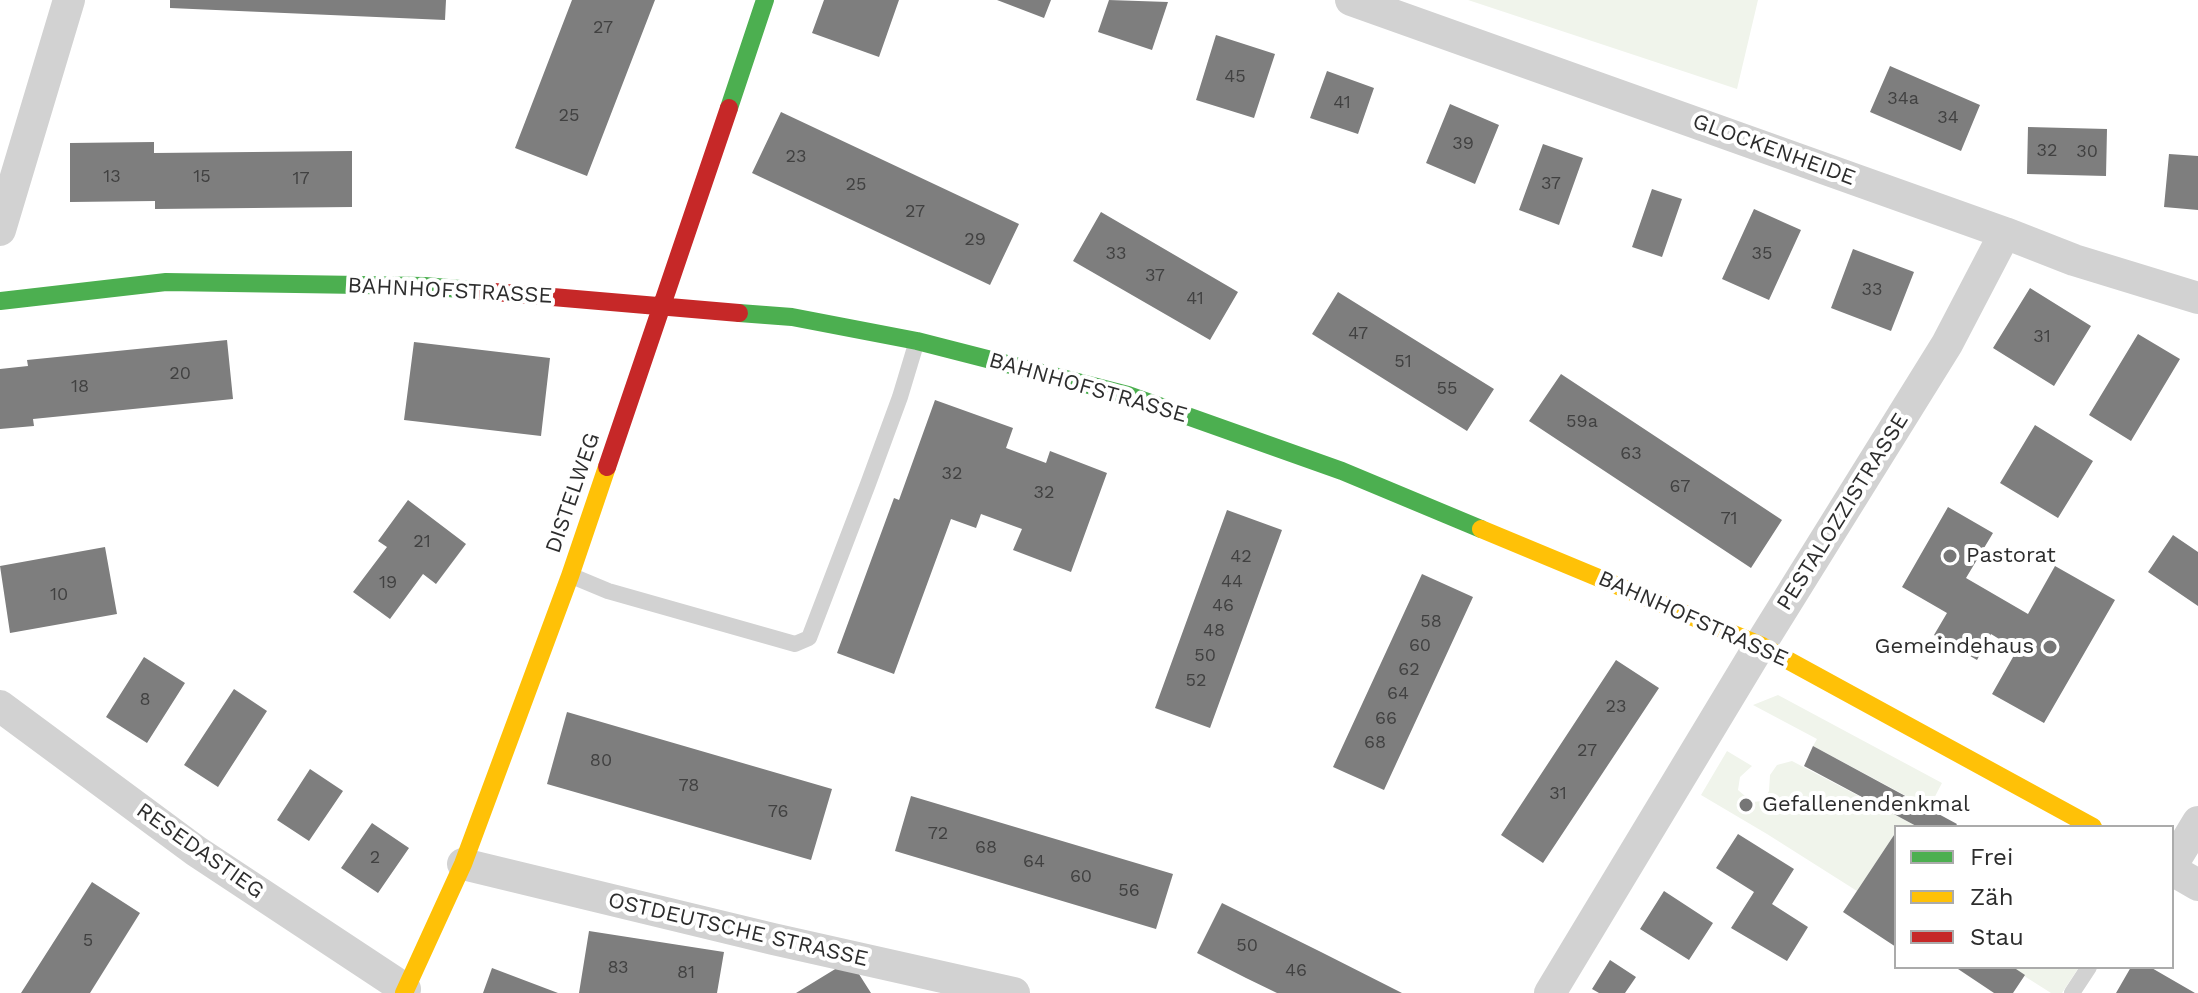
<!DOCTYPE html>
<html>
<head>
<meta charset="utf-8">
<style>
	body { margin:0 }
	#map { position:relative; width:2198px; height:993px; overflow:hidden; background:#fff; font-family:"Work Sans",sans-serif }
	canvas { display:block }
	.legend { position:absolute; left:1894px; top:825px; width:280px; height:144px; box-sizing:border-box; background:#fff; border:2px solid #ababab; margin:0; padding:10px 14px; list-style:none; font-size:24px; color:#2d2d2d }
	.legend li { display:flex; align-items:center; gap:16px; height:40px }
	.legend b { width:40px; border:2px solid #ababab }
</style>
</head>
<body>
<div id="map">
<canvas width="2198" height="993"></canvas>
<ul class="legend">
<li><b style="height:10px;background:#4caf50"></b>Frei</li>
<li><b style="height:10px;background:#ffc107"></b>Zäh</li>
<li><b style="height:10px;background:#c62828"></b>Stau</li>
</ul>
</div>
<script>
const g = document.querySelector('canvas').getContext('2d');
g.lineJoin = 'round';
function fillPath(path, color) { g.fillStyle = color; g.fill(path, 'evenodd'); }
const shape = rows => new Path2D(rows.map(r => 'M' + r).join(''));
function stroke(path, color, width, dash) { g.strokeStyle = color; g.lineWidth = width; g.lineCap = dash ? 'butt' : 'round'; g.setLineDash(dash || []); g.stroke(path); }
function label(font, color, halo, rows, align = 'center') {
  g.font = font + ' "Work Sans",sans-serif'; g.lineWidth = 8; g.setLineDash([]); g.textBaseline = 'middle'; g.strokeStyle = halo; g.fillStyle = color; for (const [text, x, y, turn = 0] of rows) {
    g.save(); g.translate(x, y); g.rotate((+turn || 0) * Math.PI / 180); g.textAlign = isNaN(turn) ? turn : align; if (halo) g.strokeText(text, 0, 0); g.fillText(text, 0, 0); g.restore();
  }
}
const green = shape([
	[1468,0,1758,0,1737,89],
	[1778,695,1942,783,1929,808,1813,746,1817,739,1753,705],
	[1727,751,1752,766,1740,777,1738,790,1752,802,1763,801,1769,791,1770,775,1777,765,1792,761,1918,827,1896,827,1896,832,1857,891,1767,834,1701,795],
	[2010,967,2079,967,2062,993,2051,993]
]);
const building = shape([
	[170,0,446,0,445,20,170,8],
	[572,0,655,0,587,176,515,148],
	[824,0,899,0,879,57,812,33],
	[997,0,1051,0,1044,18],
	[1109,0,1168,2,1152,50,1098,32],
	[1216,35,1275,54,1254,118,1196,100],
	[1890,66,1980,105,1961,151,1870,112],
	[1327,71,1374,88,1358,134,1310,118],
	[1450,104,1499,125,1475,184,1426,163],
	[781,112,1019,224,990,285,752,173],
	[2028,127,2107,129,2106,176,2027,174],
	[154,142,154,153,352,151,352,207,155,209,155,201,70,202,70,143],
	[1543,144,1583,158,1559,225,1519,210],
	[2169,154,2198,156,2198,210,2164,207],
	[1652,189,1682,199,1662,257,1632,247],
	[1754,209,1801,230,1769,300,1722,279],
	[1101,212,1238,292,1210,340,1073,261],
	[1853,249,1914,272,1891,331,1831,308],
	[2030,288,2091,326,2054,386,1993,348],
	[1338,292,1494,389,1467,431,1312,334],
	[2138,334,2180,359,2131,441,2089,415],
	[227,340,233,399,33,419,34,426,0,429,0,369,28,366,27,360],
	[414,342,550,358,541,436,404,420],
	[1561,374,1782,520,1751,568,1529,421],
	[935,400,1013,428,1006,448,1046,463,1050,451,1107,473,1071,572,1013,550,1022,529,981,514,976,528,951,519,894,674,837,653,894,498,899,500],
	[2035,425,2093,461,2058,518,2000,483],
	[408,500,466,544,436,584,423,574,390,619,353,592,387,547,378,541],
	[1948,507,1993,533,1966,578,2028,614,2055,566,2115,600,2044,723,1992,694,2017,650,1991,634,1977,660,1934,635,1947,613,1902,587],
	[1227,510,1282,530,1210,728,1155,708],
	[2173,535,2198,552,2198,606,2148,572],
	[105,547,117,614,10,633,0,566],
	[1422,574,1473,597,1384,790,1333,767],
	[144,657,185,683,147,743,106,717],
	[1616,660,1659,688,1543,863,1501,835],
	[234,689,267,711,218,787,184,765],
	[567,712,832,789,811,860,547,784],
	[1813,746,1957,824,1955,827,1918,827,1804,766],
	[310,769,343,791,309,841,277,820],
	[911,796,1173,874,1156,929,895,851],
	[372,823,409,848,378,893,341,868],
	[1896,832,1896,947,1843,912],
	[1738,834,1794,869,1772,904,1808,927,1787,961,1731,928,1754,892,1716,868],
	[92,882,140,913,90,993,21,993],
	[1664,891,1713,923,1689,960,1640,929],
	[1222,903,1321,952,1402,993,1277,993,1246,978,1197,953],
	[589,931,724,952,717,993,579,993],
	[850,960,871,993,796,993],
	[1610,960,1636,977,1625,993,1599,993,1592,989],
	[1955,967,2013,967,2025,975,2013,993,1994,993],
	[2131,967,2150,967,2195,993,2116,993],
	[492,968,558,993,483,993]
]);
const lane = shape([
	[572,576,608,591,795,644,809,638,868,484,900,397,916,344],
	[2072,993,2089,967]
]);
const street = shape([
	[1351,0,2005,233,2074,260,2198,298],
	[0,230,69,0],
	[0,706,196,851,405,989],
	[463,864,773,939,1014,993],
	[2172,865,2198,822],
	[2172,870,2198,885],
	[1550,993,1760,645,1947,344,2005,233]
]);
const fast = shape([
	[729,108,765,0],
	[0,301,166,282,425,286,471,290],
	[739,313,792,317,917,341,1128,395,1342,471,1481,529]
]);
const slow = shape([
	[1481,529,1760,645,2093,827],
	[404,993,463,864,570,576,607,467]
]);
const jam = shape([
	[471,290,739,313],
	[607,467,729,108]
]);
const markers = [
	[1950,556,8,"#767676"],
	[2050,647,8,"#767676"],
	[1746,805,8,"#767676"]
];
const numberNames = [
	["27",603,28],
	["45",1235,77],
	["34a",1903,99],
	["41",1342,103],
	["25",569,116],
	["34",1948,118],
	["39",1463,144],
	["32",2047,151],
	["30",2087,152],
	["23",796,157],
	["13",112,177],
	["15",202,177],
	["17",301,179],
	["37",1551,184],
	["25",856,185],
	["27",915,212],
	["29",975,240],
	["33",1116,254],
	["35",1762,254],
	["37",1155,276],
	["33",1872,290],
	["41",1195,299],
	["47",1358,334],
	["31",2042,337],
	["51",1403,362],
	["20",180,374],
	["18",80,387],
	["55",1447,389],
	["59a",1582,422],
	["63",1631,454],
	["32",952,474],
	["67",1680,487],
	["32",1044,493],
	["71",1729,519],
	["21",422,542],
	["42",1241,557],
	["44",1232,582],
	["19",388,583],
	["10",59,595],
	["46",1223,606],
	["58",1431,622],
	["48",1214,631],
	["60",1420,646],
	["50",1205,656],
	["62",1409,670],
	["52",1196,681],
	["64",1398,694],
	["8",145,700],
	["23",1616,707],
	["66",1386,719],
	["68",1375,743],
	["27",1587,751],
	["80",601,761],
	["78",689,786],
	["31",1558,794],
	["76",778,812],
	["72",938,834],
	["68",986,848],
	["2",375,858],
	["64",1034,862],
	["60",1081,877],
	["56",1129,891],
	["5",88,941],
	["50",1247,946],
	["83",618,968],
	["46",1296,971],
	["81",686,973]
];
const streetNames = [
	["GLOCKENHEIDE",1774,150,20],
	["BAHNHOFSTRASSE",450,291,3],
	["BAHNHOFSTRASSE",1088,388,16],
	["DISTELWEG",573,493,-71],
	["PESTALOZZISTRASSE",1843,512,-58],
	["BAHNHOFSTRASSE",1693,619,24],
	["RESEDASTIEG",200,851,35],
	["OSTDEUTSCHE STRASSE",738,930,13]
];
const poiNames = [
	["Pastorat",1966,556],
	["Gemeindehaus",2034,647,"right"],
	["Gefallenendenkmal",1762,805]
];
fillPath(green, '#f0f4eb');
fillPath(building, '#7e7e7e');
stroke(lane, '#d2d2d2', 16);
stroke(street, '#d2d2d2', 32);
stroke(fast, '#4caf50', 18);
stroke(slow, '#ffc107', 18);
stroke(jam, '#c62828', 18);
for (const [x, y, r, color] of markers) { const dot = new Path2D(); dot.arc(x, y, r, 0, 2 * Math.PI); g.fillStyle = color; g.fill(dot); stroke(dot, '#fff', 3); }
label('18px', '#414141', null, numberNames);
label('22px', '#2d2d2d', '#fff', streetNames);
label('22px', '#2d2d2d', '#fff', poiNames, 'left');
</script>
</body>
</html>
